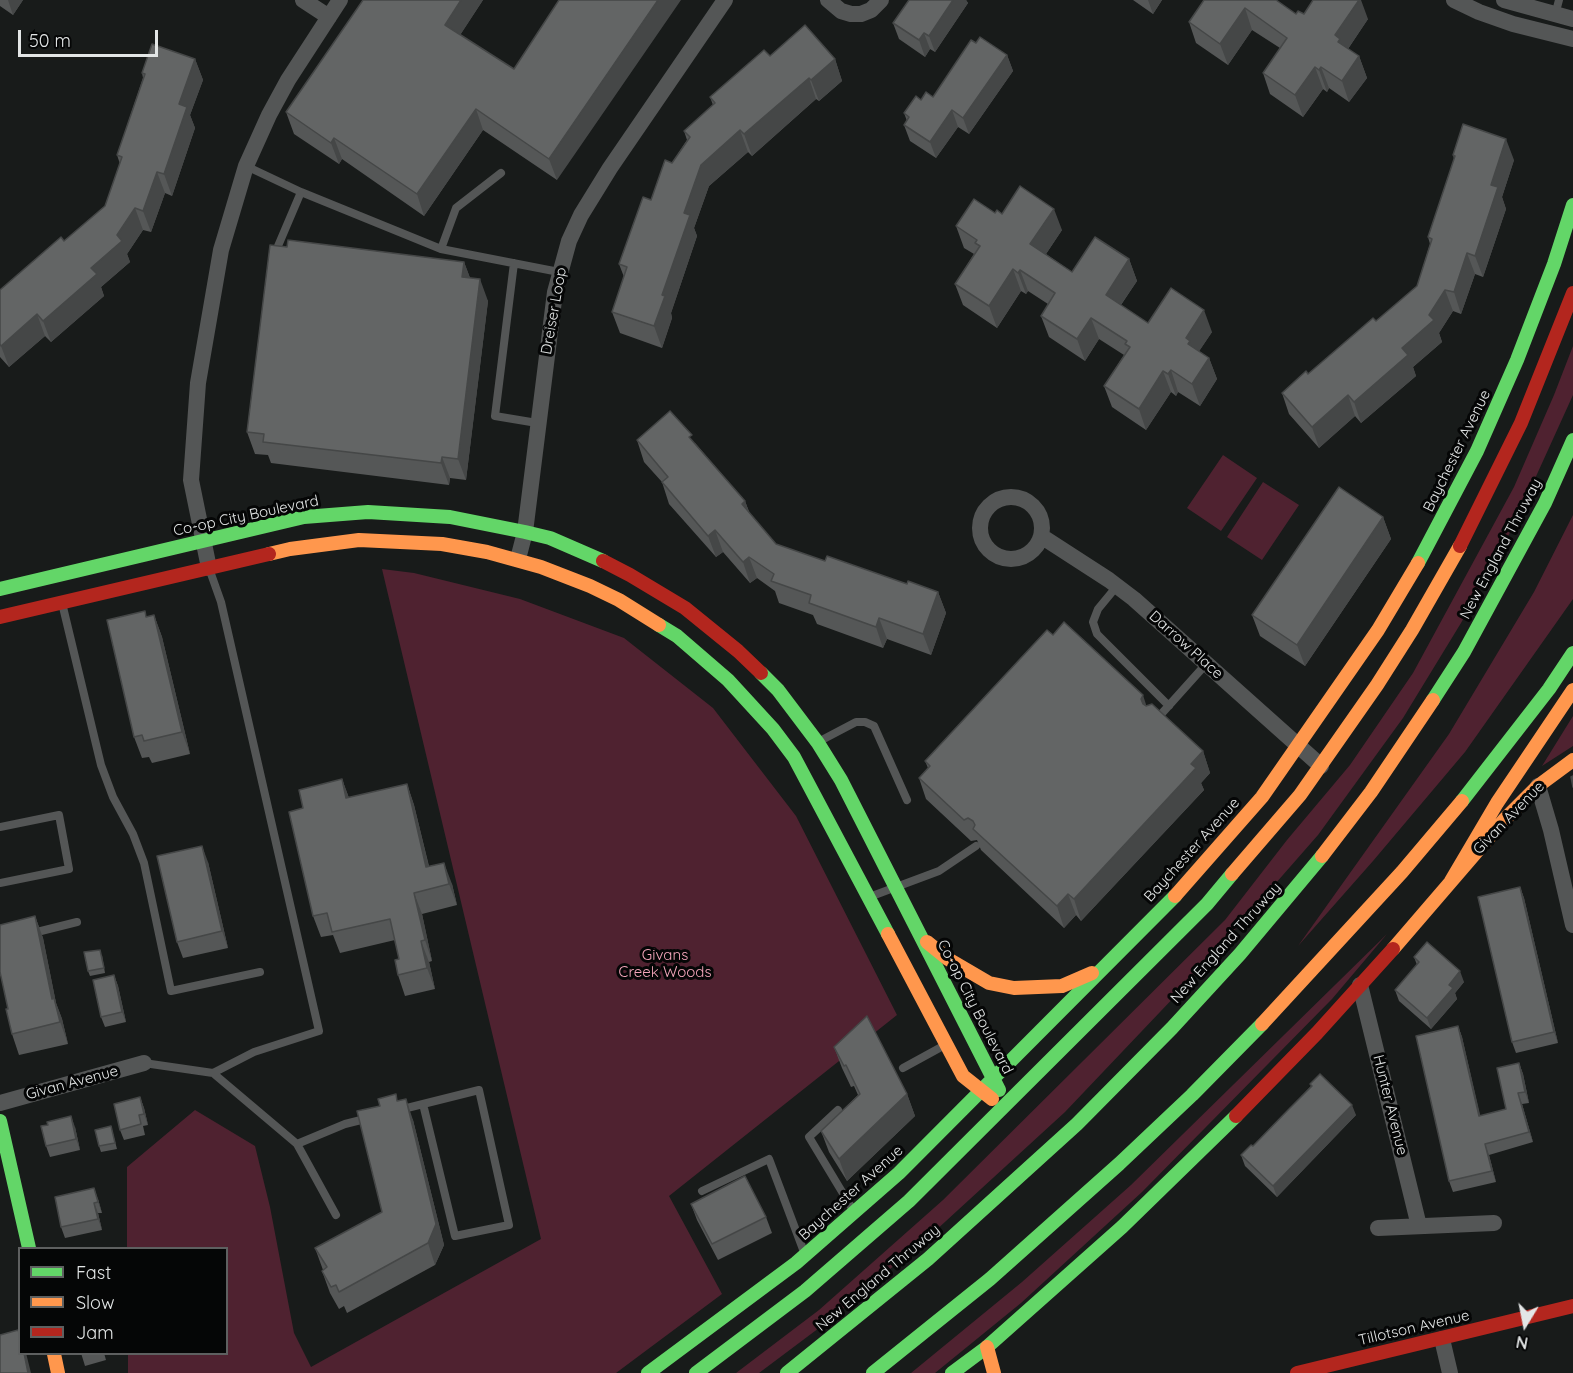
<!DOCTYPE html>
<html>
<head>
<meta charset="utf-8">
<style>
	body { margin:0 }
	#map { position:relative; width:1573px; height:1373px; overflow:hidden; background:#181b1a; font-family:Quicksand,sans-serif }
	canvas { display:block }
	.legend { position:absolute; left:18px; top:1247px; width:210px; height:108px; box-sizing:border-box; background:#050606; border:2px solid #5e6060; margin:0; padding:8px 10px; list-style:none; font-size:18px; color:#e3e6e6 }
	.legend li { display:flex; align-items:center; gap:12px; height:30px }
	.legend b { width:30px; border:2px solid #5e6060 }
	.north { position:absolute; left:1495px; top:1295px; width:60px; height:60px; -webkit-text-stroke:4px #050606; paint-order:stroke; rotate:190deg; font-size:16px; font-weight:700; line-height:24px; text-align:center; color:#e3e6e6 }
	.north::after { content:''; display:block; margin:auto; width:21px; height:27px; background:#e3e6e6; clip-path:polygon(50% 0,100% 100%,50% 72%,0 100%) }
	.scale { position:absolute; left:18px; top:30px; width:140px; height:27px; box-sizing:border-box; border:3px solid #e3e6e6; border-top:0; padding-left:8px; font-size:18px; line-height:21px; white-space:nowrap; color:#e3e6e6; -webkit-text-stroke:4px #050606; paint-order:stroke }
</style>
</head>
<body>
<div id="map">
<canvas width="1573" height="1373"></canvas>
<ul class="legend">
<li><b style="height:8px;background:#63d668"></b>Fast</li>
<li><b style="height:8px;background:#ff974d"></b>Slow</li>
<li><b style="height:8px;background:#b3261e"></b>Jam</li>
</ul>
<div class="north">N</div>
<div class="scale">50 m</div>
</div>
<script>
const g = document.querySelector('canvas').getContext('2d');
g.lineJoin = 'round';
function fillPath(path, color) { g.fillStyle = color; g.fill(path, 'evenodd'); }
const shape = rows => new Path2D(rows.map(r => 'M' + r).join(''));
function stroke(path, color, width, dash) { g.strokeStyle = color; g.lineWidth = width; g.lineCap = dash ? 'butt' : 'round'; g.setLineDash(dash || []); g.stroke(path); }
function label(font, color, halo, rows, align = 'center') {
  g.font = font + ' Quicksand,sans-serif'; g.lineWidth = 6; g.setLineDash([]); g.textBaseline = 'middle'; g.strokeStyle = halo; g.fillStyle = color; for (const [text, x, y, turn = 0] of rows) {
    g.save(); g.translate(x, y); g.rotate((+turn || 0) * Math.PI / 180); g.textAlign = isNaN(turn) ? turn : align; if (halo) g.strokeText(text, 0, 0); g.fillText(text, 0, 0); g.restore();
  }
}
const green = shape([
	[1573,346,1573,395,1513,527,1461,623,1403,718,1318,835,1198,972,1065,1112,934,1232,827,1322,759,1373,736,1373,819,1310,943,1200,1225,920,1287,840,1350,765,1413,673,1514,487,1554,395],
	[1223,455,1257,478,1221,531,1187,508],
	[1263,482,1299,505,1262,560,1227,537],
	[1573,515,1573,599,1465,752,1373,861,1298,946,1449,734,1534,592],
	[382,569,414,573,520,599,624,638,713,708,796,816,897,1015,669,1196,722,1294,616,1373,128,1373,128,1354,226,1354,226,1248,127,1248,127,1167,195,1110,255,1146,270,1207,294,1333,311,1367,541,1239],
	[1573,716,1573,746,1542,766],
	[1387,934,1332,999,1142,1192,1021,1303,935,1373,911,1373,1022,1282,1131,1185]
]);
const lane = shape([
	[1555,15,1559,0],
	[246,166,301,192,441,249,559,272],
	[278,246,301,192],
	[441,249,456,208,501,173],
	[514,263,495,416,537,423],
	[210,571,221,602,319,1031,254,1052,213,1073],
	[1117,586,1098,609,1093,622,1097,634,1169,706],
	[62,603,101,765,113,797,133,834,144,863,171,991,260,972],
	[1155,721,1207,663],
	[818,742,856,722,865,722,874,726,907,800],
	[0,827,59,815,69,869,0,883],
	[872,896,939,871,976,846],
	[29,934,77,922],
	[144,1063,213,1073,297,1144,336,1215],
	[903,1068,945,1045],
	[399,1110,479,1090,509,1225,455,1236,423,1104],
	[838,1110,809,1137,853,1210],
	[297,1144,345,1124,369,1118],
	[702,1191,769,1159,804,1252]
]);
const street = shape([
	[303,0,329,17],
	[828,0,841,11,851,14,861,14,871,10,881,0],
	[1454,0,1479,12,1513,24,1573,39],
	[1504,0,1573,19],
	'980 528a31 31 0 1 1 62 0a31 31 0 1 1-62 0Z',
	[1041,536,1109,580,1134,599,1321,766],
	[518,559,525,532,555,292,569,241,581,215,610,168,725,0],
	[209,568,191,480,198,383,221,250,246,166,269,115,288,80,340,0],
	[1538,786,1551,830,1573,925],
	[1360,985,1419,1226],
	[0,1103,144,1063],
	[1378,1228,1494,1223],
	[1442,1339,1450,1373]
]);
const fast = shape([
	[1418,563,1477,451,1517,360,1554,264,1573,205],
	[0,589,304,517,368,512,450,517,525,532,550,538,603,561],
	[659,625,677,636,728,680,773,729,794,757,888,934],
	[761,673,778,690,818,743,841,780,999,1090],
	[1433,700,1464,652,1545,503,1573,440],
	[1462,801,1549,689,1573,653],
	[0,1121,29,1248],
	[648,1373,796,1263,899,1173,1175,896],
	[696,1373,805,1291,909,1201,1207,904,1232,874],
	[787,1373,928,1259,1077,1124,1172,1028,1240,954,1322,856],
	[873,1373,990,1279,1119,1164,1192,1095,1262,1024],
	[952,1373,987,1347,1122,1227,1236,1116]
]);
const slow = shape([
	[269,554,290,549,359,540,442,544,487,552,541,567,590,586,619,600,659,625],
	[1322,856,1371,792,1433,700],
	[1232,874,1300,795,1377,685,1412,630,1460,546],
	[1451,881,1497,803,1573,690],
	[1175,896,1262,797,1378,630,1418,563],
	[888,934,963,1076,992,1099],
	[927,942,948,959,989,983,1014,988,1062,986,1092,973],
	[1393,949,1504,820,1538,786,1573,760],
	[1262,1024,1402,872,1462,801],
	[987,1347,994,1373],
	[54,1354,58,1373]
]);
const jam = shape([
	[1460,546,1521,423,1573,293],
	[603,561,630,575,685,608,738,651,761,673],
	[0,617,269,554],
	[1236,1116,1317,1033,1393,949],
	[1297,1373,1573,1306]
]);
const wall = shape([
	[0,0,23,0,13,15,0,6],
	[363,0,483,0,460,35,514,69,559,0,557,180,483,130,424,216,342,159,339,164,294,134,286,112],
	[909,0,966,0,968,3,935,52,930,49,925,57,899,39,893,23],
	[1133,0,1162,0,1153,14],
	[1204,0,1296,14,1368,19,1348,49,1359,56,1367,78,1349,102,1329,88,1327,92,1323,89,1303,117,1270,94,1263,73,1280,48,1252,30,1228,65,1196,43,1189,22],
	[976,43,1007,55,1013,71,969,134,958,127,936,158,910,141,904,125,907,121,904,113,921,100,933,97],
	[770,56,835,59,842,81,819,101,816,99,752,156,748,152,709,186,694,228,697,236,671,313,672,318,662,348,620,333,612,312,624,277,619,264,651,200,672,163,687,140,684,131,713,105,710,97],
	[195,59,203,80,190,115,195,128,172,196,165,193,151,232,143,230,127,254,130,262,101,287,104,296,51,342,45,336,9,367,0,357,0,290,64,241,105,206,120,164,117,155,143,78,142,73],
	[1453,155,1514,160,1502,197,1506,209,1483,277,1475,274,1461,314,1453,311,1439,333,1442,342,1413,367,1416,376,1361,423,1355,416,1319,448,1289,414,1282,393,1308,374,1376,321,1417,286,1430,244,1428,237,1454,159],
	[995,213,1002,214,1062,230,1046,254,1072,272,1129,259,1137,281,1121,305,1148,323,1212,332,1199,351,1209,358,1217,379,1200,406,1178,392,1176,396,1171,392,1146,430,1112,407,1104,386,1124,355,1099,339,1085,361,1049,337,1041,316,1048,304,1028,291,1026,294,1021,291,997,328,963,305,955,284,974,254,964,248,956,226],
	[287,247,464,262,470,278,488,301,466,480,450,478,449,485,271,463,268,455,255,454,247,432],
	[637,440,695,443,745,501,750,514,776,544,825,561,907,584,938,592,946,613,931,655,887,639,883,648,817,624,813,615,779,603,775,591,757,578,750,583,723,552,716,557,669,504,662,482,644,462],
	[1383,517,1391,539,1305,666,1260,636,1252,615],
	[154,615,162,637,190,754,152,763,149,757,142,758,134,737,147,617],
	[1146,706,1203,751,1210,773,1201,783,1204,790,1081,921,1076,915,1064,928,981,850,977,840,971,841,926,799,919,778,928,768,925,761],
	[342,779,349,798,407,784,414,805,429,866,452,884,457,905,422,914,432,961,429,962,435,989,405,996,398,975,399,959,395,940,340,953,333,935,321,937,313,916,303,808],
	[208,862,228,948,183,958,177,942],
	[1520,887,1524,898,1558,1043,1516,1053,1512,1042],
	[35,916,43,938,56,1003,62,1019,68,1044,19,1055,12,1034,8,1009],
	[102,955,105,973,90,976,88,971],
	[1414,957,1464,982,1455,993,1457,999,1431,1029,1399,1001,1395,990,1417,965],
	[114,975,118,986,126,1022,105,1027,101,1017],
	[1458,1026,1462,1037,1480,1116,1506,1109,1519,1063,1523,1074,1529,1103,1522,1104,1533,1142,1489,1155,1496,1182,1453,1192,1449,1181],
	[834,1047,907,1094,915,1116,847,1181,829,1152,821,1131,858,1095,854,1086,851,1087,842,1068],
	[1310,1084,1356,1115,1277,1197,1245,1166,1241,1155,1253,1146,1311,1086],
	[140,1097,144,1108,148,1125,143,1126,145,1135,124,1140,120,1130],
	[398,1100,413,1120,444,1245,435,1265,347,1313,344,1306,339,1309,330,1293,322,1271,323,1270,315,1248,382,1212,380,1106],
	[111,1126,117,1149,101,1152,99,1146],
	[75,1127,80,1150,50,1157,46,1146],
	[98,1199,102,1213,98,1213,102,1230,65,1238,61,1227],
	[691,1204,766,1217,772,1233,718,1260,697,1220],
	[81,1353,104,1353,106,1360,85,1366]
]);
const shadedWall = shape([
	[8,0,23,0,13,15],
	[461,0,483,0,453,46,445,25],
	[658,0,681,0,557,180,549,159],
	[953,0,966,0,968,3,935,52,929,36],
	[1148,0,1162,0,1153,14],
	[1359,0,1361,0,1368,19,1345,53,1348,60,1335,35],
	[1245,8,1252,30,1228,65,1220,44],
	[924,33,930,49,925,57,919,40],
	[1007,55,1013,71,969,134,963,118],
	[1359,56,1367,78,1349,102,1342,81],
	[195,59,203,80,190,115,195,128,172,196,164,174,179,104],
	[835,59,842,81,819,101,811,80],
	[1315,67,1323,89,1303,117,1295,95],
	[1321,67,1329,88,1327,92,1319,70],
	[809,78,816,99,752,156,744,134],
	[476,109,483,130,424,216,417,194],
	[952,110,958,127,936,158,930,142],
	[740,130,748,152,709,186,694,228,697,236,671,313,672,318,662,348,654,326,662,295,684,213,701,165],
	[334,138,342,159,339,164,331,143],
	[1506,139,1514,160,1502,197,1506,209,1483,277,1475,256,1491,185],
	[157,172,165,193,151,232,143,211],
	[135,208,143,230,127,254,130,262,101,287,104,296,51,342,43,321,91,268,117,235],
	[1054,209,1062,230,1038,266,1030,244],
	[1467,253,1475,274,1461,314,1454,292],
	[1129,259,1137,281,1113,316,1106,295],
	[464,262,472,283,462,277],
	[1013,269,1021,291,997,328,989,306],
	[1020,270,1028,291,1026,294,1018,273],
	[480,279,488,301,466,480,458,459],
	[1445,290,1453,311,1439,333,1442,342,1413,367,1416,376,1361,423,1354,402,1402,348,1429,315],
	[1204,310,1212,332,1196,356,1198,363,1186,338],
	[37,314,45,336,9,367,1,346],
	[1091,318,1099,339,1085,361,1077,339],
	[1209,358,1217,379,1200,406,1192,384],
	[1171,370,1178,392,1176,396,1168,374],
	[1163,371,1171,392,1146,430,1139,409],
	[1348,395,1355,416,1319,448,1312,427],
	[442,457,450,478,449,485,441,463],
	[745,501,753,523,742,504],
	[1383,517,1391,539,1305,666,1297,645],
	[715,530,723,552,716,557,708,536],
	[749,557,757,578,750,583,743,562],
	[938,592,946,613,931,655,923,634],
	[154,615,162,637,190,754,182,732],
	[879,618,887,639,883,648,876,627],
	[1143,695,1150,717,1149,720,1141,699],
	[1203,751,1210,773,1201,783,1204,790,1081,921,1074,899],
	[342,779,350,801,346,798],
	[407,784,414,805,434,888,426,867],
	[202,846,208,862,228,948,222,931],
	[444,863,452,884,457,905,449,884],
	[1520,887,1524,898,1558,1043,1554,1032],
	[414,893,422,914,432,961,425,940],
	[1068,894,1076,915,1064,928,1057,906],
	[35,916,43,938,56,1003,62,1019,68,1044,52,999],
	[421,941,429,962,435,989,427,968],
	[1460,971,1464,982,1455,993,1457,999,1431,1029,1427,1018,1449,985],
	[114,975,118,986,126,1022,122,1012],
	[1458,1026,1462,1037,1483,1127,1479,1116],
	[1519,1063,1523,1074,1529,1103,1525,1092],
	[1518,1093,1522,1104,1533,1142,1529,1132],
	[907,1094,915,1116,847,1181,839,1159],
	[140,1097,144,1108,148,1125,144,1114],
	[406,1099,413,1120,444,1245,435,1265,428,1243],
	[1352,1105,1356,1115,1277,1197,1273,1186],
	[71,1116,75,1127,80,1150,76,1139],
	[1485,1144,1489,1155,1496,1182,1492,1171],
	[94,1188,98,1199,102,1213,98,1202],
	[94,1203,98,1213,102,1230,98,1219],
	[24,1353,26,1353,31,1373,28,1373]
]);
const building = shape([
	[363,0,461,0,445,25,514,69,559,0,658,0,549,159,476,109,417,194,334,138,331,143,286,112,363,0],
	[909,0,953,0,929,36,924,33,919,40,893,23,909,0],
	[1204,0,1276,0,1296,14,1298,11,1304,14,1313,0,1359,0,1335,35,1340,39,1338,42,1359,56,1342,81,1321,67,1319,70,1315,67,1295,95,1263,73,1287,38,1245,8,1220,44,1189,22,1204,0],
	[805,25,835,59,811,80,809,78,744,134,740,130,701,165,684,213,690,215,662,295,665,296,654,326,612,312,627,267,619,264,643,197,651,200,665,160,672,163,690,137,684,131,715,103,710,97,764,50,770,56,805,25],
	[980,37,1007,55,963,118,952,110,930,142,904,125,909,117,904,113,916,96,921,100,926,92,933,97,971,40,976,43,980,37],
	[152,44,195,59,179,104,187,107,164,174,157,172,143,211,135,208,117,235,122,241,91,268,97,274,43,321,37,314,1,346,0,344,0,290,61,237,64,241,105,206,122,157,117,155,145,74,142,73,152,44],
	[1463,124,1506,139,1491,185,1498,187,1475,256,1467,253,1454,292,1445,290,1429,315,1434,320,1402,348,1408,355,1354,402,1348,395,1312,427,1282,393,1306,371,1308,374,1373,318,1376,321,1417,286,1432,239,1428,237,1455,156,1453,155,1463,124],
	[1020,186,1054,209,1030,244,1072,272,1095,237,1129,259,1106,295,1148,323,1171,288,1204,310,1186,338,1190,341,1188,344,1209,358,1192,384,1171,370,1168,374,1163,371,1139,409,1104,386,1130,347,1125,344,1127,341,1091,318,1077,339,1041,316,1055,293,1020,270,1018,273,1013,269,989,306,955,284,980,246,975,243,977,240,956,226,974,199,995,213,997,210,1002,214,1020,186],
	[288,240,464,262,462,277,480,279,458,459,442,457,441,463,263,442,264,434,247,432,270,245,287,247,288,240],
	[670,411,692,435,689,437,745,501,742,504,776,544,825,561,827,556,907,584,908,581,938,592,923,634,879,618,876,627,809,603,811,595,771,581,774,574,749,557,743,562,715,530,708,536,662,482,668,477,637,440,670,411],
	[1339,487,1383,517,1297,645,1252,615,1339,487],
	[145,611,146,617,154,615,182,732,144,741,142,735,134,737,107,620,145,611],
	[1064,622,1143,695,1141,699,1143,704,1146,706,1152,704,1203,751,1191,764,1196,768,1074,899,1068,894,1057,906,973,829,975,825,973,821,968,818,964,820,919,778,930,766,925,761,1047,630,1053,635,1064,622],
	[1573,776,1573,787,1571,777,1573,776],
	[342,779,346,798,407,784,426,867,444,863,449,884,414,893,425,940,421,941,427,968,398,975,395,960,399,959,390,919,332,932,327,913,313,916,289,812,303,808,299,790,342,779],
	[202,846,222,931,177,942,157,856,202,846],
	[1520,887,1554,1032,1512,1042,1478,897,1520,887],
	[35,916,52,999,54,998,60,1022,12,1034,6,1009,8,1009,0,972,0,925,35,916],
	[1427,942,1460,971,1449,985,1453,988,1427,1018,1395,990,1419,962,1414,957,1427,942],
	[100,950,104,968,88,971,84,952,100,950],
	[114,975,122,1012,101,1017,93,980,114,975],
	[867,1016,907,1094,839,1159,821,1131,860,1094,846,1065,844,1066,834,1047,867,1016],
	[1458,1026,1479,1116,1506,1109,1497,1068,1519,1063,1525,1092,1518,1093,1529,1132,1485,1144,1492,1171,1449,1181,1416,1036,1458,1026],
	[1320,1074,1352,1105,1273,1186,1241,1155,1251,1145,1253,1146,1289,1109,1312,1086,1310,1084,1320,1074],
	[396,1094,397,1101,406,1099,436,1224,428,1243,339,1292,336,1285,331,1287,322,1271,327,1267,315,1248,382,1212,357,1111,380,1106,378,1099,396,1094],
	[140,1097,144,1114,139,1115,141,1124,120,1130,114,1104,140,1097],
	[71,1116,76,1139,46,1146,41,1126,48,1125,47,1122,71,1116],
	[111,1126,115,1143,99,1146,95,1130,111,1126],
	[745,1176,766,1217,712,1244,691,1204,745,1176],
	[94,1188,98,1202,94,1203,98,1219,61,1227,55,1197,94,1188],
	[18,1330,20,1336,20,1353,24,1353,28,1373,0,1373,0,1335,18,1330]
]);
const streetNames = [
	["Dreiser Loop",554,311,-80],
	["Baychester Avenue",1457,451,-64],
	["Co-op City Boulevard",246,516,-12],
	["New England Thruway",1501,549,-62],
	["Darrow Place",1186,645,42],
	["Givan Avenue",1509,818,-46],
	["Baychester Avenue",1192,850,-48],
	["New England Thruway",1226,943,-48],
	["Co-op City Boulevard",975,1007,63],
	["Givan Avenue",72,1083,-15],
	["Hunter Avenue",1390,1105,76],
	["Baychester Avenue",851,1193,-42],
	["New England Thruway",878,1278,-40],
	["Tillotson Avenue",1414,1328,-13]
];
const parkNames = [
	["Givans",665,955],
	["Creek Woods",665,972]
];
fillPath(green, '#4f2230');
stroke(lane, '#545656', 8);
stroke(street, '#545656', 16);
stroke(fast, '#63d668', 14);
stroke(slow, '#ff974d', 14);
stroke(jam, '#b3261e', 14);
fillPath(wall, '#555757');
fillPath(shadedWall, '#454747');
fillPath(building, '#636565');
stroke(building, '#454747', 1.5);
label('15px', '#e3e6e6', '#050606', streetNames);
label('15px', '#f5a6bb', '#050606', parkNames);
</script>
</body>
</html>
